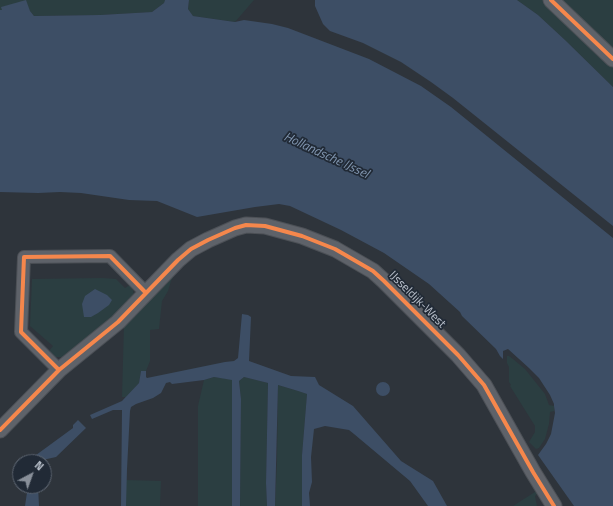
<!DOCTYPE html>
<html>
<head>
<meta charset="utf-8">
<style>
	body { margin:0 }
	#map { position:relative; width:613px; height:506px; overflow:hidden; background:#2e343b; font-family:"Titillium Web",sans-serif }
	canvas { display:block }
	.north { position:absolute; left:12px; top:454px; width:40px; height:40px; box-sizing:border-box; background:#212a36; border:1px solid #5e6672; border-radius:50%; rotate:41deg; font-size:11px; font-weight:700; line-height:16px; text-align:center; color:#b9c0cb }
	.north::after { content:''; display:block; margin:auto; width:14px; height:18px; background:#888f99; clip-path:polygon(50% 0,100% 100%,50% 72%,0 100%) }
</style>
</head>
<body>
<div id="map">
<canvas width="613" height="506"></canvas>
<div class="north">N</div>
</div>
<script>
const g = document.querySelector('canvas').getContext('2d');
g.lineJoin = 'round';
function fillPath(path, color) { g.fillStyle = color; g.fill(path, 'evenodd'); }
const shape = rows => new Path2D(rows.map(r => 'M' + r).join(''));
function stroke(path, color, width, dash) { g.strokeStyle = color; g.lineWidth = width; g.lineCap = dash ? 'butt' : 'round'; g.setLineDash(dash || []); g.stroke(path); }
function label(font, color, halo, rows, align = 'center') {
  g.font = font + ' "Titillium Web",sans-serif'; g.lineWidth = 3.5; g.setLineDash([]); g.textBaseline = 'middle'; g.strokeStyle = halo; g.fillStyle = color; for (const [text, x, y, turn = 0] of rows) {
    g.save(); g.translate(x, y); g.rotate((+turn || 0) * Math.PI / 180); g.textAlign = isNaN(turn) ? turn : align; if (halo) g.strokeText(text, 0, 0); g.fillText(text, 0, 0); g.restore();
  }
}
const green = shape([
	[0,0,165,0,164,3,152,12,100,15,34,16,30,11,11,5,2,7,2,10,0,11],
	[189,0,254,0,235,22,193,16,188,9],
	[517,0,546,0,613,65,613,87,565,40,538,15],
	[559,0,613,0,613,51],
	[176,272,171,281,168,291,162,301,159,329,150,330,150,361,146,371,141,371,139,383,126,397,122,397,124,324],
	[102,278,116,279,125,288,130,285,133,290,134,296,132,300,66,357,53,357,48,352,53,346,30,326,32,279],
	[507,356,509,356,513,359,525,369,545,394,549,405,554,406,554,411,550,412,549,424,545,439,539,448,536,449,529,442,535,432,535,426,510,386,511,385,509,382,509,367,507,363],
	[214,377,232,379,232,506,198,506,198,406,204,380],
	[244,377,268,383,266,483,267,506,240,506,241,399,239,381],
	[278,385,298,391,307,394,302,455,302,506,275,506,277,462],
	[126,480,161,481,160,506,126,506],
	[538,490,539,492,535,496,537,506,513,506]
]);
const water = shape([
	[26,0,30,11,34,16,100,15,152,12,164,3,165,0,189,0,188,9,193,16,235,22,244,20,272,24,288,28,369,59,421,86,451,107,613,238,613,506,574,506,538,455,546,444,551,434,555,413,554,406,554,404,550,395,539,378,529,368,508,349,503,351,503,359,500,356,496,349,462,316,460,312,429,284,384,253,341,230,290,206,279,204,255,207,197,217,157,201,129,200,81,193,60,192,38,193,0,192,0,10,2,10,1,7],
	[315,0,517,0,538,15,565,40,613,87,613,226,453,98,431,82,401,62,363,43,330,31,323,24,315,6],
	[95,289,107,295,112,300,109,305,98,313,91,317,84,317,82,304,85,296],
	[242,314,248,315,251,317,249,361,291,376,315,377,319,385,353,406,401,461,433,481,447,506,428,506,410,481,354,434,349,430,325,426,314,429,311,457,312,482,309,493,310,506,302,506,302,455,307,394,298,391,278,385,275,506,267,506,266,483,268,383,244,377,239,381,241,399,240,506,232,506,232,380,214,377,204,380,172,384,170,382,166,383,161,393,153,398,136,404,131,407,130,411,127,469,126,506,121,506,122,410,113,410,92,419,90,415,122,401,139,383,141,371,146,371,146,377,147,378,225,362,234,361,238,358],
	'376 389a7 7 0 1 1 14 0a7 7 0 1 1-14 0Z',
	[78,420,86,428,56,457,38,461,38,462,30,462,32,458,73,428,73,425],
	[28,486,38,486,39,506,25,506]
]);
const minor = shape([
	[59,370,21,332,24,257,110,256,146,293]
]);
const tertiary = shape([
	[551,0,613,59],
	[0,430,59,370,118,322,178,260,191,249,208,240,235,228,246,225,265,226,302,236,335,249,373,271,384,281,458,355,484,385,533,472,554,506]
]);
const cycleway = shape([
	[551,0,613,59],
	[59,370,21,332,24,257,110,256,146,293],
	[0,430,59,370,118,322,178,260,191,249,208,240,235,228,246,225,265,226,302,236,335,249,373,271,384,281,458,355,484,385,533,472,554,506]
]);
const streetNames = [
	["IJsseldijk-West",417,300,45]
];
const waterNames = [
	["Hollandsche IJssel",326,156,25]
];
fillPath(green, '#2b3e41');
fillPath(water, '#3d4e65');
stroke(minor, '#4c5056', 14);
stroke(tertiary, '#4c5056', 17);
stroke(minor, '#5e6269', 12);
stroke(tertiary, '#5e6269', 15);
stroke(cycleway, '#f5874c', 4);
label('12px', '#b9c0cb', '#212a36', streetNames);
label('italic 13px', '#8297b1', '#212a36', waterNames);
</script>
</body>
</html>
